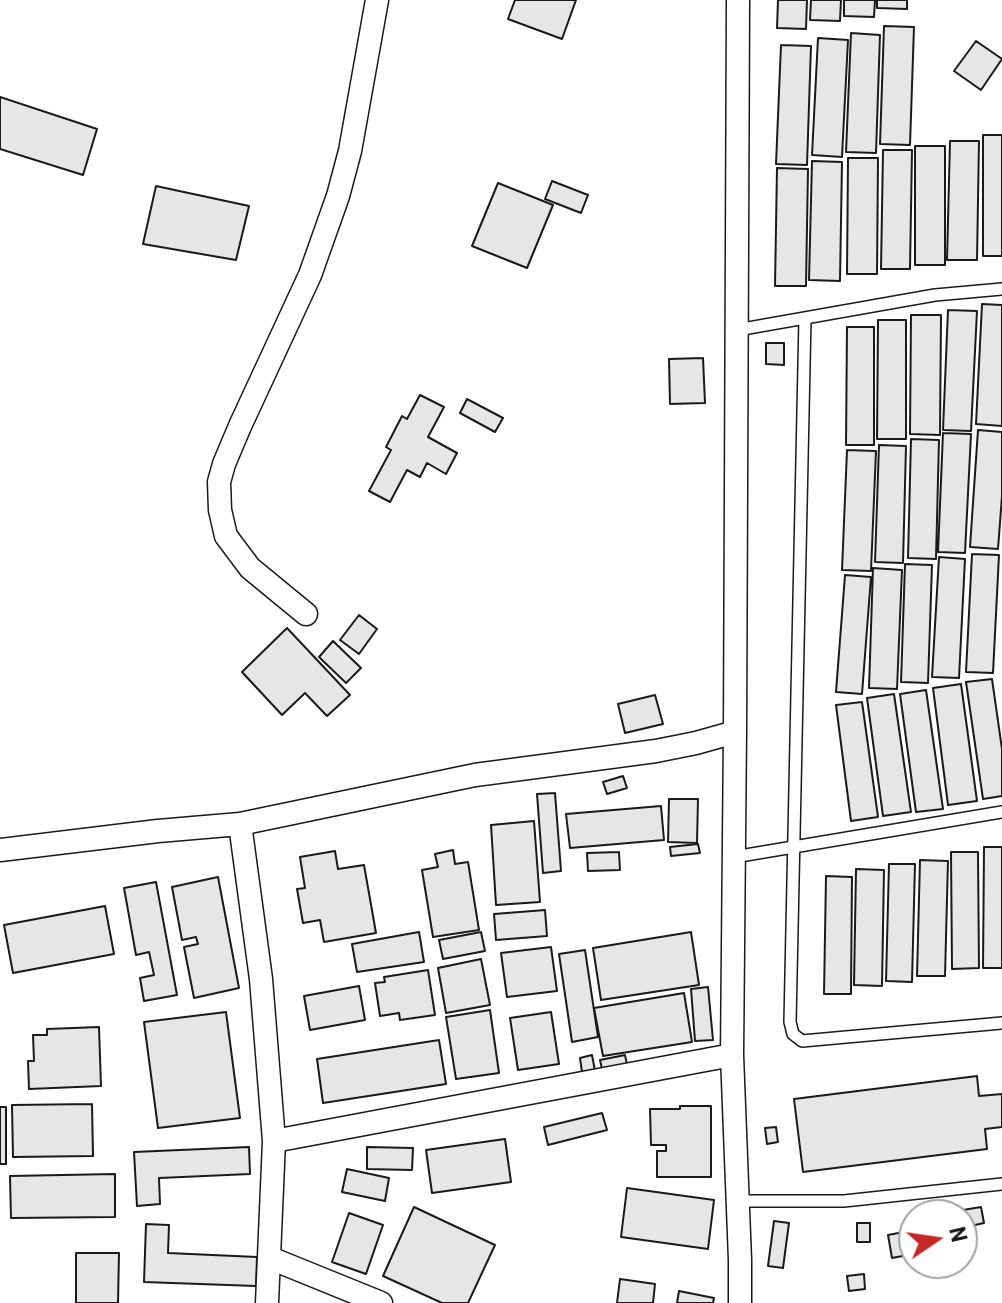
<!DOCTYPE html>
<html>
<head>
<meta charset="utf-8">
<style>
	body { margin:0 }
	#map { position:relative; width:1002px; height:1303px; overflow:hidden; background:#fff; font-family:Barlow,sans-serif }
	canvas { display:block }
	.north { position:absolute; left:898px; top:1199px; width:80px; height:80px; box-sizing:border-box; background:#fff; border:2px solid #a3a3a3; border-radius:50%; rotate:77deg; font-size:22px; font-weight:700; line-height:32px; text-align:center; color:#1a1a1a }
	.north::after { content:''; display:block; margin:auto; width:28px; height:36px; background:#c62828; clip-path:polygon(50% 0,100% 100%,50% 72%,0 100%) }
</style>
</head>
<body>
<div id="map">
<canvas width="1002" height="1303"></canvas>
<div class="north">N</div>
</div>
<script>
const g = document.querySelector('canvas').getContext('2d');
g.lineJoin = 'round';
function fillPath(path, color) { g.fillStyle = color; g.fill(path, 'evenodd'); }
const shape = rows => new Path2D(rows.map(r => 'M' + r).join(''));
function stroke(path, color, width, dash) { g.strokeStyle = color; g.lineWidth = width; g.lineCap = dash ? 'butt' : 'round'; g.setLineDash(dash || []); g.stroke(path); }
const building = shape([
	[515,0,576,0,562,39,508,19,515,0],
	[778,0,807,0,806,29,777,28,778,0],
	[811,0,841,0,840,21,810,20,811,0],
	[844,0,875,0,874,17,844,16,844,0],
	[877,0,907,0,907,9,877,8,877,0],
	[884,26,914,27,910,145,880,144,884,26],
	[851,33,880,35,876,153,846,152,851,33],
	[818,38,848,40,842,157,812,155,818,38],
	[976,41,1002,59,981,90,954,71,976,41],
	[781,45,811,46,807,165,776,164,781,45],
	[0,97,97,129,83,175,0,149,0,97],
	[983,135,1002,135,1002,256,983,256,983,135],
	[950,141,979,141,977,260,947,260,950,141],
	[915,146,945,146,945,265,915,265,915,146],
	[883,150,912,150,910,269,881,269,883,150],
	[848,158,878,158,877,274,847,274,848,158],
	[812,161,842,162,840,281,809,280,812,161],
	[777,168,808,169,806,286,775,286,777,168],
	[552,181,588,195,581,213,545,199,552,181],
	[498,183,553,205,527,268,472,246,498,183],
	[156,186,249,206,236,260,143,244,156,186],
	[982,304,1002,305,1002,426,976,424,982,304],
	[948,310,977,311,971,431,943,430,948,310],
	[911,315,941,315,940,435,910,434,911,315],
	[878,320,906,320,906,439,877,439,878,320],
	[847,327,874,327,874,445,846,445,847,327],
	[766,343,784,343,784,365,766,364,766,343],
	[703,358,705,403,670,404,669,359,703,358],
	[420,395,444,407,428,437,457,453,446,474,427,463,420,477,407,470,390,502,369,491,391,450,386,447,402,416,407,419,420,395],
	[467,399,503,418,495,432,460,413,467,399],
	[978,430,1002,432,1002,496,998,549,970,547,978,430],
	[943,433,971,434,965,553,938,552,943,433],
	[911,439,939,440,936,559,908,558,911,439],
	[879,445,906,446,903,563,875,562,879,445],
	[847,450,876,451,871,571,842,570,847,450],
	[972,554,999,555,993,673,966,672,972,554],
	[939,557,965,559,959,678,932,677,939,557],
	[905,564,932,565,928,683,901,682,905,564],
	[873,568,902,570,897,689,869,688,873,568],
	[845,575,871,577,862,694,836,692,845,575],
	[359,615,377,629,359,654,340,640,359,615],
	[287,628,350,695,327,716,305,693,282,715,242,672,287,628],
	[333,641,361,668,346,683,319,657,333,641],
	[992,679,1002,749,1002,796,983,799,966,682,992,679],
	[961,684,977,801,948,805,933,688,961,684],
	[926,690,943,809,916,812,900,694,926,690],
	[894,694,911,812,883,816,867,698,894,694],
	[655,695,663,724,625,733,618,704,655,695],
	[862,702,878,817,851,821,836,705,862,702],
	[623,776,627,788,607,794,603,782,623,776],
	[555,793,561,871,543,873,537,794,555,793],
	[669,799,698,799,697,843,668,842,669,799],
	[661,806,664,840,570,848,566,814,661,806],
	[534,821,540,902,496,905,491,825,534,821],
	[698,844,700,853,671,856,670,847,698,844],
	[984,847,1002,847,1002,968,983,968,984,847],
	[453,850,455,864,468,862,479,930,433,937,422,870,438,867,435,854,453,850],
	[335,851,338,869,364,865,376,933,324,942,320,920,303,923,297,889,305,888,300,857,335,851],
	[619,852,620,870,588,871,587,853,619,852],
	[951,852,978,852,979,968,952,969,951,852],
	[920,860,948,861,945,976,917,976,920,860],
	[889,864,915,864,912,982,886,981,889,864],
	[856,869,884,870,882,986,854,985,856,869],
	[826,876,852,877,851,994,824,994,826,876],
	[218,877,239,988,194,998,184,947,198,944,196,937,182,940,172,887,218,877],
	[156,882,177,995,144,1001,140,978,154,975,149,952,136,955,124,888,156,882],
	[105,906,114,954,13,973,4,925,105,906],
	[545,910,547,936,496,940,494,914,545,910],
	[419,932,424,962,357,972,352,944,419,932],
	[481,932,485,951,443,959,439,940,481,932],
	[691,932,699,985,601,1000,593,948,691,932],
	[551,947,557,991,507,997,501,953,551,947],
	[585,950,598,1037,572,1042,559,954,585,950],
	[481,959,490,1005,446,1013,438,968,481,959],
	[428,970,435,1015,400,1020,399,1013,380,1016,375,983,385,982,384,977,428,970],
	[359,986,365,1020,310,1030,304,996,359,986],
	[708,987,713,1040,695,1041,691,989,708,987],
	[684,993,692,1042,603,1056,594,1008,684,993],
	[490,1010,499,1073,456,1079,446,1017,490,1010],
	[226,1012,240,1118,158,1128,144,1022,226,1012],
	[551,1012,559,1064,518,1070,510,1018,551,1012],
	[99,1027,101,1086,29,1089,28,1061,34,1061,33,1035,47,1035,47,1029,99,1027],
	[439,1040,446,1084,323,1103,317,1059,439,1040],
	[592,1055,596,1076,583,1079,580,1058,592,1055],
	[625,1055,628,1069,603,1074,600,1060,625,1055],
	[977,1076,979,1096,1002,1094,1002,1127,985,1129,987,1149,803,1172,794,1099,977,1076],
	[92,1104,93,1156,13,1157,12,1105,92,1104],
	[680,1106,711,1106,711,1177,657,1177,657,1151,666,1151,666,1145,651,1145,650,1109,680,1109,680,1106],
	[0,1107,6,1107,6,1164,0,1164,0,1107],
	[602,1113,607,1130,548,1145,544,1127,602,1113],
	[776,1127,778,1142,767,1144,765,1128,776,1127],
	[505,1139,511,1182,432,1193,426,1150,505,1139],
	[249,1147,250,1174,159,1178,160,1204,137,1206,134,1152,249,1147],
	[367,1147,413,1148,412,1170,367,1169,367,1147],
	[347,1169,389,1178,385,1201,342,1192,347,1169],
	[115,1174,115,1217,11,1218,10,1176,115,1174],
	[627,1188,714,1200,708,1249,621,1237,627,1188],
	[414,1207,495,1245,468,1303,442,1303,383,1276,414,1207],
	[981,1207,984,1223,966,1227,963,1210,981,1207],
	[349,1213,383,1225,366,1274,332,1262,349,1213],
	[774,1221,789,1223,783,1268,768,1266,774,1221],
	[857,1223,870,1223,870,1242,857,1242,857,1223],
	[146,1224,169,1225,168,1253,257,1257,256,1286,144,1282,146,1224],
	[904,1232,908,1255,892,1258,888,1235,904,1232],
	[76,1253,119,1253,118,1303,76,1303,76,1253],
	[864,1274,865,1289,849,1291,847,1276,864,1274],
	[620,1279,655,1284,653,1303,617,1303,620,1279],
	[679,1291,714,1298,713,1303,677,1303,679,1291]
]);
const service = shape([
	[805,318,790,1022,793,1034,802,1041,1002,1023],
	[737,330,935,295,1002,289],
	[734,857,1002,812],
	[738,1201,844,1201,1002,1184]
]);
const minor = shape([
	[738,0,735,732,732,1055,740,1260,740,1303],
	[306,614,250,568,226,536,220,510,219,482,224,464,240,426,310,275,338,196,350,151,377,0],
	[240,824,261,979,274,1141,267,1303],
	[0,850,158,831,240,824,475,775,656,751,696,743,735,732],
	[274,1141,732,1055],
	[270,1258,381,1303]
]);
fillPath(building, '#e6e6e6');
stroke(building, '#1a1a1a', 2);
stroke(service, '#1a1a1a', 14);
stroke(minor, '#1a1a1a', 25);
stroke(service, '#fff', 11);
stroke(minor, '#fff', 22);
</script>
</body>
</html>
